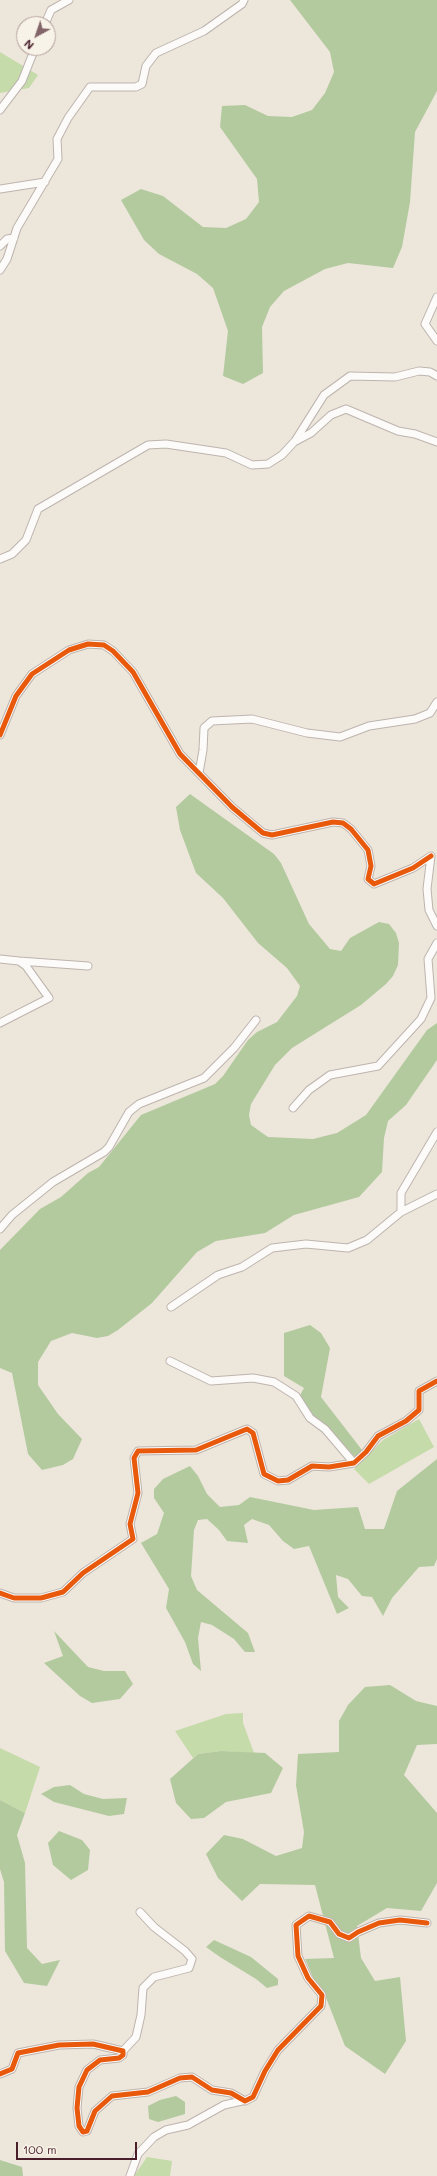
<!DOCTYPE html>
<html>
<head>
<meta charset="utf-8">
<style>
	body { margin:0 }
	#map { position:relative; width:437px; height:2176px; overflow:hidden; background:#ede6db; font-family:Mali,sans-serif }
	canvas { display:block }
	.north { position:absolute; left:16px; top:16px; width:40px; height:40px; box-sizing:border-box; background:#f7f3e8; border:1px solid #b29e9c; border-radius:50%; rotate:220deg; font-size:11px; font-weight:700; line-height:16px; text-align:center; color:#4a1f2b }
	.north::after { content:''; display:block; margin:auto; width:14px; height:18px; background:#836569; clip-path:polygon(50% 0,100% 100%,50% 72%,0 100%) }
	.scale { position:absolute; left:16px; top:2142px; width:121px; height:18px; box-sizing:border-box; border:2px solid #4a1f2b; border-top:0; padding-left:5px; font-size:12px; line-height:14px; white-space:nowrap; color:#4a1f2b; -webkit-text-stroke:3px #f7f3e8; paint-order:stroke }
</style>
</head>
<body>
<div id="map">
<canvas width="437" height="2176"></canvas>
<div class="north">N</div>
<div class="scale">100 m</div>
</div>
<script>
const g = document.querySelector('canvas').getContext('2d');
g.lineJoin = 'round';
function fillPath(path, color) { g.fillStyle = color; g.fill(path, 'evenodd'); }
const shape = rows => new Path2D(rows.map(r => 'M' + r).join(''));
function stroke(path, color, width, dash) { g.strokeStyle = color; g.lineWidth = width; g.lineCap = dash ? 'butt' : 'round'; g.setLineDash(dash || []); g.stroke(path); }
const green = shape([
	[0,52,38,75,29,88,0,93],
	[419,1419,434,1447,369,1484,354,1469,383,1440],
	[243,1713,243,1723,254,1753,221,1751,198,1754,193,1758,175,1731,226,1714],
	[0,1748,40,1767,25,1813,0,1800],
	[147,2157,172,2161,170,2176,134,2176]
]);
const forest = shape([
	[290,0,437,0,437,91,415,132,410,202,402,247,393,268,348,263,325,269,284,291,270,307,262,327,263,373,243,384,223,376,228,331,213,288,197,274,159,254,144,240,121,200,141,189,163,196,203,227,226,228,246,219,259,202,257,179,220,127,222,106,245,105,268,116,292,117,312,110,325,93,334,72,330,52],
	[190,794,274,854,281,863,309,924,330,949,341,951,350,938,379,922,389,924,396,933,399,943,398,965,393,976,386,984,361,1005,292,1048,275,1065,251,1104,249,1115,251,1125,268,1137,313,1139,337,1133,366,1115,427,1030,437,1023,437,1060,406,1105,388,1121,384,1138,382,1172,359,1197,294,1215,265,1233,216,1241,197,1252,152,1303,118,1330,108,1336,97,1338,72,1333,51,1341,38,1362,38,1385,58,1414,82,1439,73,1459,63,1465,42,1470,28,1454,12,1373,0,1368,0,1250,40,1209,61,1197,88,1173,99,1167,141,1115,215,1084,223,1076,248,1040,257,1032,277,1022,297,996,300,986,287,968,258,943,223,898,196,873,180,830,176,807],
	[310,1325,321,1333,330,1348,321,1397,362,1450,356,1458,325,1425,313,1416,299,1397,304,1388,284,1376,284,1333],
	[437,1459,437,1559,434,1566,419,1567,392,1598,383,1616,372,1597,362,1596,348,1579,336,1575,338,1597,349,1608,337,1614,309,1546,294,1549,283,1541,269,1525,252,1519,244,1525,248,1543,227,1541,219,1530,207,1519,198,1520,194,1530,191,1576,197,1590,248,1633,255,1652,245,1652,234,1639,212,1625,201,1622,198,1638,201,1671,193,1664,185,1642,166,1608,169,1589,141,1543,157,1534,164,1513,154,1498,154,1489,163,1479,190,1466,198,1476,207,1494,220,1507,239,1505,250,1497,314,1510,358,1507,365,1529,384,1529,397,1491],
	[54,1631,88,1667,104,1671,125,1671,133,1684,120,1699,92,1703,80,1696,44,1663,63,1656],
	[390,1685,416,1701,437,1706,437,1744,417,1745,404,1775,437,1813,437,1883,421,1911,387,1908,357,1926,361,1958,375,1981,400,1977,406,2041,385,2074,345,2046,323,1990,314,1980,305,1959,334,1958,315,1885,260,1884,242,1901,218,1878,206,1854,224,1835,243,1839,276,1856,302,1848,304,1832,296,1785,298,1754,339,1752,339,1721,348,1705,365,1687],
	[221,1751,265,1753,283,1768,271,1793,226,1802,204,1818,191,1819,176,1803,170,1779,198,1754],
	[70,1785,84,1794,103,1799,127,1798,124,1814,109,1816,54,1802,41,1794,54,1787],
	[0,1800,25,1813,17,1835,25,1863,27,1948,42,1964,60,1960,47,1986,24,1983,5,1951,4,1882,0,1869],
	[59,1831,82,1840,90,1850,88,1870,71,1880,53,1865,48,1843],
	[214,1940,251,1957,278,1979,278,1985,267,1988,256,1979,220,1957,206,1947],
	[176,2096,185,2102,185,2114,158,2122,149,2119,148,2106,160,2100],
	[0,2160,22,2167,23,2176,0,2176]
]);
const minor = shape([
	[45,24,51,10,69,0],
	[0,110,22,81,35,48],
	[0,189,45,182],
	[0,246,7,239,14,238],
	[0,270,7,259,17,228,58,159,57,139,68,118,90,87,136,87,142,84,146,66,156,53,204,31,242,4,244,0],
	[437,297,425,324,437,341],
	[296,441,311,433,331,415,346,409,398,431,415,434,437,442],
	[0,559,12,554,26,540,38,509,148,445,166,444,226,453,252,465,268,464,282,455,295,441,324,395,350,376,395,377,419,371,430,372,437,376],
	[0,735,16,696,32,674,69,650,88,644,104,645,113,651,133,672,180,754,232,807,263,833,272,835,333,822,343,823,351,829,368,850,371,866,368,879,374,884,413,868,431,856],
	[199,773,203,750,204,728,212,721,252,719,307,733,340,737,369,726,415,719,430,713,437,702],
	[431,856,427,889,429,910,437,926],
	[0,959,19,961,26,966,49,998,0,1023],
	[19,961,88,966],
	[293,1108,309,1090,330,1075,378,1066,421,1019,431,998,428,959,437,943],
	[401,1212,401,1193,437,1132],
	[0,1229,12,1215,53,1182,104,1152,109,1147,129,1112,139,1104,204,1078,234,1048,256,1020],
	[171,1307,218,1275,242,1267,272,1248,306,1244,348,1248,367,1240,401,1212,437,1194],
	[170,1361,211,1381,253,1378,274,1382,296,1396,310,1418,325,1429,354,1463],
	[0,1593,14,1598,41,1598,63,1592,83,1573,133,1539,130,1524,138,1493,134,1458,138,1451,196,1450,247,1429,253,1433,264,1474,278,1481,288,1480,312,1466,329,1467,354,1463,366,1452,378,1436,406,1421,419,1410,419,1391,437,1381],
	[123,2051,136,2037,141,2015,143,1988,154,1977,189,1968,192,1959,185,1951,154,1927,140,1912],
	[0,2074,12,2069,18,2053,59,2045,93,2044,123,2051,123,2055,119,2058,100,2060,87,2070,79,2087,77,2108,79,2126,83,2132,87,2131,95,2111,112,2096,148,2092,180,2078,192,2077,212,2090,231,2093,245,2101,253,2097,265,2071,278,2050,321,2006,322,1995,308,1978,298,1956,296,1925,309,1916,330,1922,339,1934,349,1938,358,1932,379,1923,400,1920,427,1923],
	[130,2176,138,2154,154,2137,166,2130,188,2125,224,2105,242,2101]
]);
const cycleway = shape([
	[0,735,16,696,32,674,69,650,88,644,104,645,113,651,133,672,180,754,232,807,263,833,272,835,333,822,343,823,351,829,368,850,371,866,368,879,374,884,413,868,431,856],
	[0,1593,14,1598,41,1598,63,1592,83,1573,133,1539,130,1524,138,1493,134,1458,138,1451,196,1450,247,1429,253,1433,264,1474,278,1481,288,1480,312,1466,329,1467,354,1463,366,1452,378,1436,406,1421,419,1410,419,1391,437,1381],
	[0,2074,12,2069,18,2053,59,2045,93,2044,123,2051,123,2055,119,2058,100,2060,87,2070,79,2087,77,2108,79,2126,83,2132,87,2131,95,2111,112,2096,148,2092,180,2078,192,2077,212,2090,231,2093,245,2101,253,2097,265,2071,278,2050,321,2006,322,1995,308,1978,298,1956,296,1925,309,1916,330,1922,339,1934,349,1938,358,1932,379,1923,400,1920,427,1923]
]);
fillPath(green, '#c5dba9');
fillPath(forest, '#b3ca9f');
stroke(minor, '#bdb4ae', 9);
stroke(minor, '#fcfbfa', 7);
stroke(cycleway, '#e8590c', 5);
</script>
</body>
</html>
